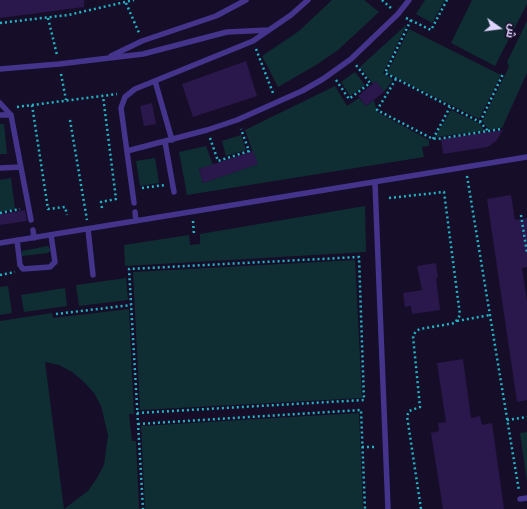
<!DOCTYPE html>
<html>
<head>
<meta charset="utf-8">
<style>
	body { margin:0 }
	#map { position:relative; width:527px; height:509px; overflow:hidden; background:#160d28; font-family:Raleway,Cairo,sans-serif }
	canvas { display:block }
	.north { position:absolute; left:479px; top:8px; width:40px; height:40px; -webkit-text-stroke:3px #160d28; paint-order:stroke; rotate:104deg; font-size:11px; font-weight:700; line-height:16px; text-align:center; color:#e0d4ff }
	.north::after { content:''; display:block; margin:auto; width:14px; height:18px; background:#e0d4ff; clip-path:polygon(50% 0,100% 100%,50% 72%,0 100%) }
</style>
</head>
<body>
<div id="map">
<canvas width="527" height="509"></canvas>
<div class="north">ش</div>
</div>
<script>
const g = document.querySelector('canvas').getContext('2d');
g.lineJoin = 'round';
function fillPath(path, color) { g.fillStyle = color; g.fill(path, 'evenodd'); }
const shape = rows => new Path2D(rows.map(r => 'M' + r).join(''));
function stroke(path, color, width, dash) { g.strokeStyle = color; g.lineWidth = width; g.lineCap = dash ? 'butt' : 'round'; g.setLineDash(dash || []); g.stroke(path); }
const green = shape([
	[332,0,364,0,379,12,338,50,316,65,278,87,262,56,299,31],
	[425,0,445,0,432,23,416,14],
	[472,0,527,0,527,4,495,66,451,43],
	[527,21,527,73,502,128,489,130,482,121,509,67,507,62],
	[407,24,383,73,393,80,384,92,376,81,373,84,360,67],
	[409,29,501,75,479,119,387,73],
	[355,72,365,85,350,96,341,82],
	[335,86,347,106,359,98,366,106,374,100,377,112,429,140,429,146,422,147,424,157,187,195,179,152,206,146,213,165,199,169,203,183,257,164,245,130],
	[451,110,479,123,485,131,435,137],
	[0,124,4,124,7,154,0,154],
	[241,135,246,150,226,156,222,141],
	[155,158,159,183,140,186,136,161],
	[11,178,15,209,0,212,0,180],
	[365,206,366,252,125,266,124,245,189,235,190,245,200,244,200,234],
	[48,246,51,250,48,253,21,256,22,251],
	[355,260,362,398,140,410,133,272],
	[126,278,128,300,79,306,76,285],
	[8,286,12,313,0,315,0,287],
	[65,288,67,306,24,312,21,295],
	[129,309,134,414,129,414,132,441,136,441,139,509,64,509,88,491,97,478,104,465,108,435,101,406,94,393,84,382,72,372,59,365,45,362,64,509,0,509,0,321,52,313,53,318],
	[359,413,363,509,145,509,141,426],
	[527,432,527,482,520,433]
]);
const building = shape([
	[0,0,84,0,84,7,0,18],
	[246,61,257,96,193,117,182,84],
	[376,81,384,92,366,106,358,96],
	[152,103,156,124,144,126,140,106],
	[503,130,496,141,488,147,443,154,441,139],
	[253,151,258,164,203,183,199,169],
	[511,195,515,220,527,218,527,267,522,268,527,301,527,400,517,402,487,199],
	[25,210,27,221,0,225,0,214],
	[436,263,438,278,436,278,440,310,412,314,411,306,405,307,403,293,422,290,417,266],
	[463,359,471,418,480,416,482,425,492,423,504,509,443,509,431,433,439,431,438,423,446,422,437,363]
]);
const path = shape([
	[382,0,392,9],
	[126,3,139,33],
	[48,18,57,55],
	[406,18,431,30,447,0],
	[411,20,385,73,480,122,488,131],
	[0,23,68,15,134,0],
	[256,49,273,93],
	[61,74,66,100],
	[396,79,377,110,431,138,437,139,501,129],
	[336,80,349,99,370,83,356,65],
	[32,105,48,209,65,207,67,215],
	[17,107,117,94],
	[70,120,87,220],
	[480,122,503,74],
	[210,138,218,161,249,151,241,129],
	[433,139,450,107],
	[467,176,519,491],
	[142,188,165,185],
	[389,198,444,192,460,315,455,323,420,329,416,331,413,336,420,407,409,411,407,416,421,509],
	[102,208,101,202,116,199,103,96],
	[0,213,20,209],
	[521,215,527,253],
	[193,221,194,235],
	[0,275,15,272],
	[56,314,131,305],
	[457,321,490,315],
	[137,413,364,400,359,257,129,269,143,509],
	[507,420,527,417],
	[138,424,361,410,365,509],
	[362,447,377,447]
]);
const service = shape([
	[111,56,142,41,216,16,246,0],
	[0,69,59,64,143,54,227,32,269,30],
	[155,81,172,140],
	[0,103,11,115,31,220],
	[0,115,11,115],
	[165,142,174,192],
	[127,151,207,130,237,120,302,91,323,79,351,59,398,14,409,0],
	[0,168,21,167],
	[375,183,388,509],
	[134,203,121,108,125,97,135,89,253,41,291,15,308,0],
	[135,212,136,221],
	[88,229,93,275],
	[33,230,34,238],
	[17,240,20,265,23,269,50,267,55,262,51,235],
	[0,243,527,157],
	[520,499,527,498]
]);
fillPath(green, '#0f2e33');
fillPath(building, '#2a174b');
stroke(path, '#23b4c4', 2.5, [2, 3]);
stroke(service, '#45348c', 5.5);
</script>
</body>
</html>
